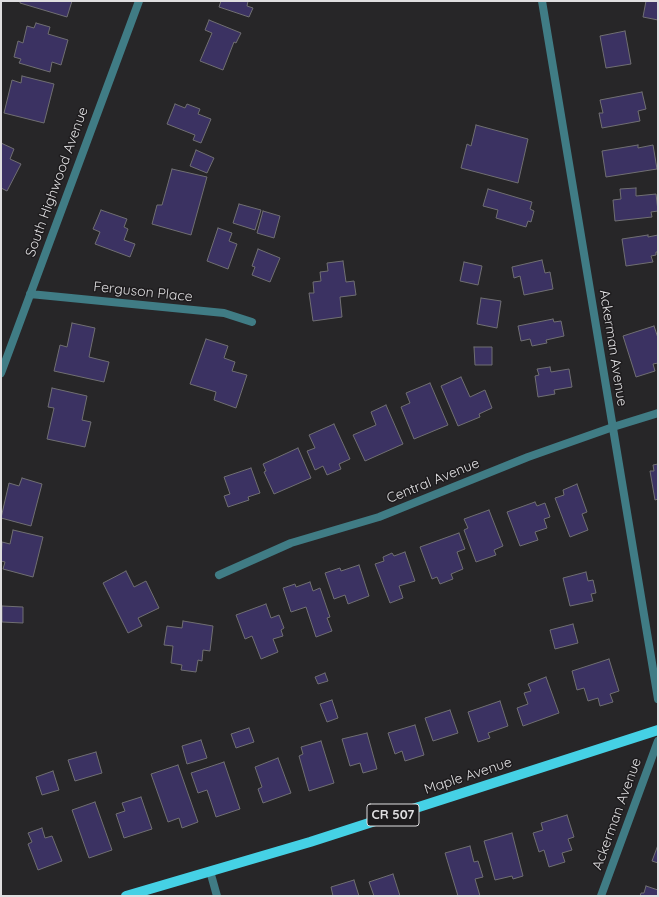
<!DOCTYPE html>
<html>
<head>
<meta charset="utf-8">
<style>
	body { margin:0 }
	#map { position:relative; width:659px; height:897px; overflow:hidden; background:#272628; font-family:Quicksand,sans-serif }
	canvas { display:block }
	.frame { position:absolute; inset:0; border:2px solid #dfdee0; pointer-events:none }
</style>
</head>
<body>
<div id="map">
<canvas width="659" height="897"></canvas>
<div class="frame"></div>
</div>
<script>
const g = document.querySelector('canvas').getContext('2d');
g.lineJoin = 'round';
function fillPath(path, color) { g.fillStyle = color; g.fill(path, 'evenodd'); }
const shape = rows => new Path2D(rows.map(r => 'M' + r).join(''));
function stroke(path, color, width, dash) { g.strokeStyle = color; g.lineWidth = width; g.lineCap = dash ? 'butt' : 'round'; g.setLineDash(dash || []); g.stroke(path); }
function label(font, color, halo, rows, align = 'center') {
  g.font = font + ' Quicksand,sans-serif'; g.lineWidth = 3; g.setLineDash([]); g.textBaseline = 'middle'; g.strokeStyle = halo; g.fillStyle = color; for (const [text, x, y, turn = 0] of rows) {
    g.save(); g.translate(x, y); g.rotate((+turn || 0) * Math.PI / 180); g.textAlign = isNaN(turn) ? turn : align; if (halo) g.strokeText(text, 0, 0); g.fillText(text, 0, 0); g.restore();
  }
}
const building = shape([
	[20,1,72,1,67,17,20,3,20,1],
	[221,1,248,1,247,6,253,8,249,17,219,7,221,1],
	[646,1,658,1,658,20,643,17,646,1],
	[209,20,241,33,236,43,234,42,223,70,200,61,212,33,205,30,209,20],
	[36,23,50,27,48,34,68,40,61,65,52,62,50,72,19,63,21,59,14,57,18,41,23,43,27,26,34,28,36,23],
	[625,31,631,64,606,68,600,36,625,31],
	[22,76,54,84,44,123,4,113,12,80,21,83,22,76],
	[642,92,646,109,638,111,640,121,602,128,599,113,603,113,600,100,642,92],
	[175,104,185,108,187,104,200,109,198,114,211,119,201,143,193,140,195,135,167,124,175,104],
	[476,125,528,139,518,183,461,168,467,144,471,146,476,125],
	[1,143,14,149,10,159,21,164,7,191,1,188,1,143],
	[638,145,638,148,653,145,657,169,606,177,602,151,638,145],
	[196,150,214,158,207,173,190,166,196,150],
	[172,169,207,177,191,235,152,224,157,205,162,205,172,169],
	[636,188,636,196,656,194,658,211,651,212,652,217,615,221,613,200,621,199,620,189,636,188],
	[488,189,532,202,530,209,534,211,531,222,528,221,526,227,496,218,498,210,483,206,488,189],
	[239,204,261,210,255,230,233,223,239,204],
	[101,210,127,219,124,227,128,229,124,240,135,244,130,257,95,244,100,232,93,229,101,210],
	[263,211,280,216,274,238,257,233,263,211],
	[218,228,232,233,229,241,237,244,228,269,207,261,218,228],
	[648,235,648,237,658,235,658,252,656,252,656,255,651,256,653,262,626,266,622,239,648,235],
	[258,249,280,258,270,282,252,275,255,267,252,266,258,249],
	[542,260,545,273,550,272,553,289,524,295,520,276,514,278,512,267,542,260],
	[343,261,346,282,354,281,356,295,340,297,342,317,313,321,309,293,314,293,313,282,321,281,320,272,328,271,327,263,343,261],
	[464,262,482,266,478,285,460,281,464,262],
	[481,298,501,301,497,328,477,324,481,298],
	[553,319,554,322,561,321,564,336,546,340,547,343,532,346,530,339,521,341,518,326,553,319],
	[72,323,95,328,89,357,109,362,104,382,54,371,60,345,67,347,72,323],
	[654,326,658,338,658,363,653,364,655,371,636,377,623,336,654,326],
	[206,339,228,346,224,358,235,362,232,371,247,375,236,408,214,400,216,392,190,384,206,339],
	[474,347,492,347,492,365,475,365,474,347],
	[550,367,551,372,569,369,572,387,554,390,555,394,538,397,535,376,539,375,537,369,550,367],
	[461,377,470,397,485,390,492,408,479,414,480,417,458,426,441,386,461,377],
	[430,383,448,425,414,439,401,407,410,403,406,393,430,383],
	[52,388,87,396,82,420,91,422,85,447,47,439,54,408,48,407,52,388],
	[386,405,403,444,365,461,353,435,376,425,371,412,386,405],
	[334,424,350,459,339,464,341,469,327,475,323,466,315,470,307,451,315,448,309,435,334,424],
	[298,448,311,478,274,494,264,472,266,471,263,464,298,448],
	[658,464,658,499,655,500,650,471,654,471,653,465,658,464],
	[251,468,260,493,248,497,249,500,228,507,224,496,230,494,224,477,251,468],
	[22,478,42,484,31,526,1,518,9,483,19,486,22,478],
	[577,484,587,512,582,514,588,530,570,537,555,498,564,495,563,490,577,484],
	[535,502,537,506,545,503,550,517,544,519,547,528,535,532,538,540,520,546,507,512,535,502],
	[489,510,503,546,494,550,496,555,476,562,464,530,468,528,464,519,489,510],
	[13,530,43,537,33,577,3,569,5,562,1,561,2,542,10,544,13,530],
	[459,533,465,549,457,552,463,569,451,574,453,579,440,584,437,577,432,579,420,547,459,533],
	[405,552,415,581,399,586,403,598,390,603,375,564,384,561,383,557,392,553,394,556,405,552],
	[359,565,369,596,348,604,345,595,334,599,325,573,340,568,341,571,359,565],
	[126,571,134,587,146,581,159,608,138,618,142,626,128,633,103,583,126,571],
	[586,572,588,581,593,580,596,593,591,594,593,601,570,606,563,578,586,572],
	[310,582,313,591,320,588,330,617,327,618,332,631,316,637,306,607,291,612,283,588,295,584,296,587,310,582],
	[266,604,271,618,279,615,284,628,281,630,283,636,273,639,278,652,261,659,252,636,245,639,236,615,266,604],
	[2,606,23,607,23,623,2,622,2,606],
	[183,621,213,626,210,651,203,650,202,661,198,660,196,672,181,670,182,665,171,663,173,646,164,645,167,626,182,628,183,621],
	[573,624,578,643,555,649,550,630,573,624],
	[609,659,619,691,610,694,613,702,600,706,598,698,588,701,584,688,577,690,572,671,609,659],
	[325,673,328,681,318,684,315,677,325,673],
	[546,677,559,713,523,726,517,708,528,704,524,693,531,691,528,684,546,677],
	[332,700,338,718,327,722,320,704,332,700],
	[500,701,508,726,488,733,490,738,478,742,468,712,500,701],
	[450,710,458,733,433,741,425,718,450,710],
	[415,725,424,755,405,761,402,751,395,754,388,733,415,725],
	[249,728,254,742,236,748,231,734,249,728],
	[367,733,377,769,363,773,360,763,350,766,342,739,367,733],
	[201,740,207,758,187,764,182,746,201,740],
	[321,741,334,783,309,791,299,756,303,754,301,747,321,741],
	[96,752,102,773,75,781,68,760,96,752],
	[278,758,291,793,263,803,258,789,262,787,255,767,278,758],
	[224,762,240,809,216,817,207,790,198,793,191,773,224,762],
	[178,765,198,822,182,828,179,818,168,822,151,774,178,765],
	[53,771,59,790,42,795,36,777,53,771],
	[141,797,152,829,124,838,116,814,125,811,122,803,141,797],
	[95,802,112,850,89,858,72,810,95,802],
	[567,815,574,837,568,839,572,850,562,853,565,862,549,867,544,850,539,852,533,833,543,830,541,823,567,815],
	[42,828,45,838,52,836,62,861,38,870,28,844,32,842,28,833,42,828],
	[512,833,523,876,513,879,512,876,495,880,484,841,512,833],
	[658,845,658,863,652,861,658,845],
	[470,846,474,862,478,861,483,877,475,879,480,896,458,896,445,853,470,846],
	[393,874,400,896,374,896,369,882,393,874],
	[354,880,359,896,333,896,331,887,354,880],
	[646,886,658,890,658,896,640,896,641,893,644,893,646,886]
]);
const minor = shape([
	[30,294,224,313,252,322],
	[1,373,139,1],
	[219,575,291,543,379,517,528,457,613,427,658,413],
	[210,871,217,896]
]);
const tertiary = shape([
	[542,1,658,699],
	[601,896,658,741]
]);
const primary = shape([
	[126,896,310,842,658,730]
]);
const shields = [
	[393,815,52]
];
const shieldNames = [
	["CR 507",393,815]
];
const streetNames = [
	["South Highwood Avenue",57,182,-70],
	["Ferguson Place",143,292,6],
	["Ackerman Avenue",613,348,81],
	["Central Avenue",433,481,-22],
	["Maple Avenue",468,776,-18],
	["Ackerman Avenue",617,814,-70]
];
fillPath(building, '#3b3262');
stroke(building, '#706f72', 1);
stroke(minor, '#407c85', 8);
stroke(tertiary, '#407c85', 8);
stroke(primary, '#45d1e5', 10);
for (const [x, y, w] of shields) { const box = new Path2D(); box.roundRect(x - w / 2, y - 11, w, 22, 3); g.fillStyle = '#1e1c1e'; g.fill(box); stroke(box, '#dfdee0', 1); }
label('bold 13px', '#dfdee0', null, shieldNames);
label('14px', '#dfdee0', '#1e1c1e', streetNames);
</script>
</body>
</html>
